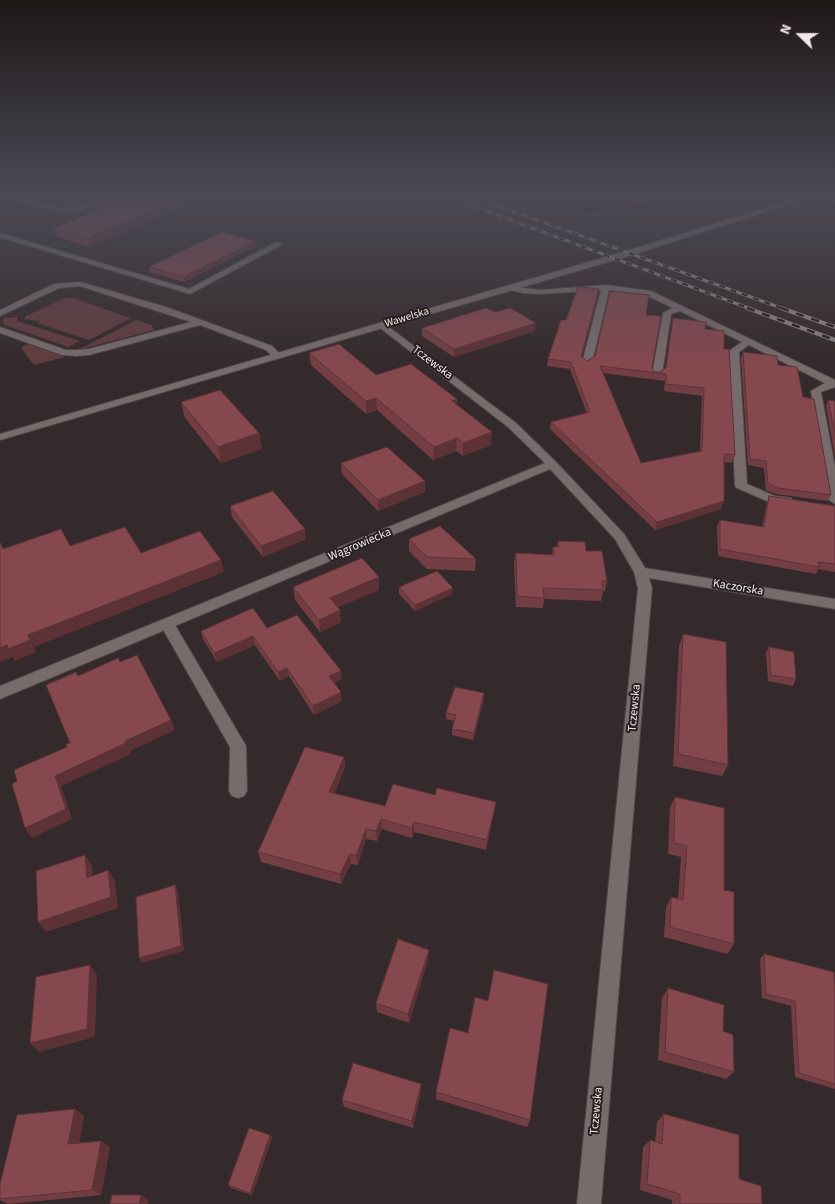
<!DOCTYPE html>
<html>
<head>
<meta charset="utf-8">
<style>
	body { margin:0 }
	#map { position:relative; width:835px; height:1204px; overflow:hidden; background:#352a2b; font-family:"Source Sans 3",sans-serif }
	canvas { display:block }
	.north { position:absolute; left:775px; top:10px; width:50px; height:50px; -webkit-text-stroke:4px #2a2021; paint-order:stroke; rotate:292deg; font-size:14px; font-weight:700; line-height:20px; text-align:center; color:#efe7e8 }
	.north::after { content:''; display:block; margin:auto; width:18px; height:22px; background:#efe7e8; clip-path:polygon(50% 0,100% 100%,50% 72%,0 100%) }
</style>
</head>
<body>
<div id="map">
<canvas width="835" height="1204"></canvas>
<div class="north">N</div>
</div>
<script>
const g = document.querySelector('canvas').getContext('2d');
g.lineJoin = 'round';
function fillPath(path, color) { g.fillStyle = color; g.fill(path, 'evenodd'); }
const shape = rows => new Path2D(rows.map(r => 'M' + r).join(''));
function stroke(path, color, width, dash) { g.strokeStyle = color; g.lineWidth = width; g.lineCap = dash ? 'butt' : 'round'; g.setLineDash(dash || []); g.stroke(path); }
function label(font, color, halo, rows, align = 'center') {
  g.font = font + ' "Source Sans 3",sans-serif'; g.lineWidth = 4; g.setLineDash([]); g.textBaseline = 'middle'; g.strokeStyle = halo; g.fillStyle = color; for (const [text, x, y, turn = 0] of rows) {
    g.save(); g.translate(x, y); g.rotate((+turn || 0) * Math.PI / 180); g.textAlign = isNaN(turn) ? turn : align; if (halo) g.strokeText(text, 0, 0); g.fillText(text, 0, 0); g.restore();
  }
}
const green = shape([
	[65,298,73,298,131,318,89,340,37,323,40,321,24,319,26,316],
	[17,317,17,321,80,341,68,347,5,325,3,321,4,318],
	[136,320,151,325,154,330,78,350],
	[28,344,65,357,34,365,21,348]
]);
const water = shape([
	[567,196,613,196,651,208,590,214,554,201,567,196]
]);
const path = shape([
	[828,203,835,201]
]);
const service = shape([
	[4,196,15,196,62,209,77,207,104,196,114,196,80,210,62,213,4,196],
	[3,234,189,289,276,242,283,244,190,294,3,238,0,239,0,235,3,234],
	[80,282,169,308,272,346,282,356,280,358,274,358,266,350,200,325,89,355,76,356,62,355,0,333,0,327,66,350,76,350,89,349,191,322,80,286,59,288,0,316,0,310,54,284,80,282],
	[606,285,651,291,835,380,835,387,821,392,835,467,835,504,829,500,811,391,825,383,749,345,739,352,747,484,775,496,791,498,793,501,787,505,769,502,737,488,735,486,729,351,742,342,680,311,671,314,662,375,657,378,654,377,652,375,663,313,673,308,646,295,609,290,592,363,587,366,582,363,601,290,540,294,523,293,503,288,507,286,540,290,606,285],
	[167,619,172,620,246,746,247,791,244,796,238,798,232,796,229,791,230,747,160,624,162,620,167,619]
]);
const minor = shape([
	[382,322,516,423,556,462,624,534,645,568,835,599,835,609,649,578,652,588,601,1204,577,1204,638,588,634,572,615,539,550,469,0,699,0,686,545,463,508,427,379,327,378,325,382,322]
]);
const tertiary = shape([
	[805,196,816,196,632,255,0,440,0,434,626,251,805,196]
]);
const railFar1 = shape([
	[446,196,751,309],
	[471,196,784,309]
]);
const rail = shape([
	[747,308,835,340],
	[781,308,835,327]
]);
const wall = shape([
	[41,196,199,196,186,202,187,205,90,247,57,237,54,228,98,211,88,209,86,201,76,205],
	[256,246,184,282,150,272,149,267],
	[598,296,582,356,587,361,595,356,646,315,652,368,655,372,660,372,665,369,673,318,705,329,724,349,735,455,732,463,724,462,721,509,655,530,550,429,551,422,587,413,570,369,547,366,548,359,566,320],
	[603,373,665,381,664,391,702,396,700,451,641,463],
	[422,328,535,331,454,357,422,336],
	[743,352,778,365,803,397,831,495,828,501,776,494,766,490,764,468,748,465,741,358],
	[309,353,376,375,457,405,491,445,463,456,456,451,433,460,377,410,366,414,311,365],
	[828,400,835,401,835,457,826,406],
	[181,402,259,433,262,449,221,463,185,418],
	[341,463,425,481,425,492,378,511,342,474],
	[769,496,835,506,835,572,818,569,816,574,718,556,717,526,720,520,762,527,767,503],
	[230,506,306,539,263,557,232,517],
	[409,539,476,559,475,571,427,569,409,551],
	[558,541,586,551,607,581,605,591,603,591,601,601,544,599,543,608,516,607,514,564,516,553,552,555,553,547,557,547],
	[293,587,379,590,338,607,341,622,320,632,295,600],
	[399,587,452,594,415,611,399,594],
	[267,628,342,679,334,683,342,701,314,715,289,676,280,681,255,645,217,662,203,639,201,631],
	[683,634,728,765,722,776,673,766,679,646],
	[769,647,796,679,793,686,768,681,766,653],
	[484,699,473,740,452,735,452,729,454,721,446,719,446,713],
	[344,757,345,767,334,794,385,806,494,812,486,850,414,832,412,838,382,829,377,841,366,839,358,865,351,864,341,884,261,862,258,852],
	[675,797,724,890,734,944,727,954,664,937,666,908,671,897,678,899,681,857,668,854,670,808],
	[764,954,835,988,835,1089,795,1077,791,1006,762,998,760,959],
	[428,959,409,1023,377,1012,376,1003],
	[668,988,734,1072,726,1079,658,1060,662,998],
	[421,1091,413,1128,344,1107,342,1100],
	[436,1092,530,1120,527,1127,436,1099],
	[75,1109,84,1116,79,1143,101,1141,110,1147,101,1195,8,1204,0,1200,0,1199],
	[664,1114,739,1179,762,1204,672,1204,672,1200,640,1190,643,1147,650,1140,655,1142,657,1122],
	[270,1135,272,1138,252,1195,231,1188,228,1185]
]);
const shadedWall = shape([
	[76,196,98,196,76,205,74,197],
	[180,196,199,196,186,202,187,205,90,247,87,238],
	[255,241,256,246,184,282,183,277],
	[599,289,598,296,580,363,581,356],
	[536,323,535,331,454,357,454,349],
	[376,398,377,410,366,414,366,401],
	[457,399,457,412,452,401],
	[492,432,491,445,463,456,463,443],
	[259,433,262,449,221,463,218,447],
	[457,438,456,451,433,460,434,447],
	[425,481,425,492,378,511,378,500],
	[724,501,721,509,655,530,657,522],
	[305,529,306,539,263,557,261,546],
	[221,560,224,572,34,647,36,652,15,661,13,657,0,662,0,648,28,635],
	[379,577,379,590,332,610,330,598],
	[453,588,452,594,415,611,415,605],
	[340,610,341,622,320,632,319,620],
	[253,636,255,645,217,662,214,653],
	[287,668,289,676,280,681,278,672],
	[341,671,342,679,331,685,329,676],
	[341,692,342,701,314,715,313,706],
	[484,693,484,699,473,740,474,733],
	[171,720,175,730,130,751,131,754,61,786,72,819,32,838,25,828,55,776,125,741],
	[344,757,345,767,331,803,329,792],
	[496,802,494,812,486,850,487,840],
	[381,819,382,829,377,841,376,831],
	[414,822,414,832,412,838,412,828],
	[366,829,366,839,358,865,356,856],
	[350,854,351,864,341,884,340,874],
	[85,855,92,866,94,888,87,878],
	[108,870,115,881,118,908,46,932,38,922],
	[175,885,178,891,184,951,142,963,139,958],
	[429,950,428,959,409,1023,408,1014],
	[90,965,97,975,95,1037,39,1052,30,1043],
	[421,1084,421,1091,413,1128,412,1121],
	[75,1109,84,1116,78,1150,68,1144],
	[270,1135,272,1138,252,1195,250,1193],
	[101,1141,110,1147,101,1195,92,1190],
	[141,1195,149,1200,148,1204,139,1204]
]);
const building = shape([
	[96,196,181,196,185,197,87,238,54,228,110,206,86,200,96,196],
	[222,232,255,241,183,277,149,267,222,232],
	[578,287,599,289,581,356,587,361,595,356,610,291,649,295,646,315,661,316,652,368,655,372,660,372,666,368,673,318,706,322,705,329,724,331,724,349,729,349,735,455,724,454,724,501,657,522,551,422,590,412,571,362,548,359,561,320,566,320,578,287],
	[600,366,666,374,666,384,704,388,702,451,641,463,600,366],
	[486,308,496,312,510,308,536,323,454,349,422,328,486,308],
	[339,344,376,375,411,364,457,399,452,401,492,432,463,443,457,438,434,447,376,398,366,401,309,353,339,344],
	[743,352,777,356,778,365,797,367,803,397,814,399,831,495,778,488,768,484,766,461,750,459,743,352],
	[220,390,259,433,218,447,181,402,220,390],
	[828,400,835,401,835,434,828,400],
	[387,447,425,481,378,500,341,463,387,447],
	[273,491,305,529,261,546,230,506,273,491],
	[769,496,835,506,835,564,818,562,819,567,720,549,720,520,764,527,769,496],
	[440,526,476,559,427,557,409,539,440,526],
	[125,527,141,553,200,531,221,560,28,635,30,640,8,649,7,645,0,648,0,542,3,549,61,529,70,546,125,527],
	[558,541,585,542,586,551,602,551,607,581,602,581,603,590,543,588,544,598,517,596,516,553,554,555,553,547,559,547,558,541],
	[362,558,379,577,330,598,340,610,319,620,293,587,362,558],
	[437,571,453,588,415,605,399,587,437,571],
	[253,608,267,628,297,615,341,671,329,676,341,692,313,706,287,668,278,672,253,636,214,653,201,631,253,608],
	[683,634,726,642,728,765,678,754,683,634],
	[769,647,794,652,796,679,771,675,769,647],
	[137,655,171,720,125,741,126,743,55,776,66,809,25,828,12,784,17,781,14,770,67,747,66,744,70,743,46,685,76,672,78,676,118,658,120,662,137,655],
	[455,687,484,693,474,733,452,729,456,715,446,713,455,687],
	[305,747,344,757,329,792,385,806,393,784,435,795,437,788,496,802,487,840,414,822,412,828,381,819,376,831,366,829,356,856,350,854,340,874,258,852,305,747],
	[675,797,724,808,724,890,734,892,734,944,670,927,671,897,683,900,687,846,674,843,675,797],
	[85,855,87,878,108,870,111,897,38,922,36,871,85,855],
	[175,885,181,946,139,958,136,897,175,885],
	[398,939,429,950,408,1014,376,1003,398,939],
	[764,954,834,972,835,988,835,1084,799,1073,795,1001,766,994,764,954],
	[90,965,87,1029,30,1043,36,977,90,965],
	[494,970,548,984,530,1120,436,1092,450,1028,468,1033,475,997,488,1001,494,970],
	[668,988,724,1005,723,1031,733,1035,734,1072,665,1052,668,988],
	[353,1063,421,1084,412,1121,342,1100,353,1063],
	[75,1109,68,1144,101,1141,92,1190,0,1199,0,1184,17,1115,75,1109],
	[664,1114,739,1135,739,1179,761,1186,762,1204,680,1204,680,1194,647,1184,650,1140,662,1144,664,1114],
	[249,1128,270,1135,250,1193,228,1185,249,1128],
	[112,1195,141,1195,139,1204,110,1204,112,1195]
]);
const farStreetnames = [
	["Wawelska",407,318,-17]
];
const streetNames = [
	["Tczewska",432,363,37],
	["Wągrowiecka",360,545,-23],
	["Kaczorska",738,588,9],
	["Tczewska",635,708,-85],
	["Tczewska",597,1111,-85]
];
fillPath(green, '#623c40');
fillPath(water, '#280109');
stroke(water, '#64464c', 1);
stroke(service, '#4f4546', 2);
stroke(minor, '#4f4546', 2);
stroke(tertiary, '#4f4546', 2);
stroke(path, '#7d7374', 2, [2, 1]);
fillPath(service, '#776b6c');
fillPath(minor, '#776b6c');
fillPath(tertiary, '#776b6c');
stroke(railFar1, '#8d8485', 3);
stroke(rail, '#8d8485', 4);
stroke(railFar1, '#2a2021', 2, [6]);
stroke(rail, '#2a2021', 2.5, [8]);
fillPath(wall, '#723e44');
fillPath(shadedWall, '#5d3237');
fillPath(building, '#85484f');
stroke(building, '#5d3237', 1);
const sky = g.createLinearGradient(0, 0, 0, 365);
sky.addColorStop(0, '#1d1718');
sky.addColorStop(0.54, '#4b4a55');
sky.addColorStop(1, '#4b4a5500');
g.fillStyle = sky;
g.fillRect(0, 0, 835, 365);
label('11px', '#efe7e8', '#2a2021', farStreetnames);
label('12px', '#efe7e8', '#2a2021', streetNames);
</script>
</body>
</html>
